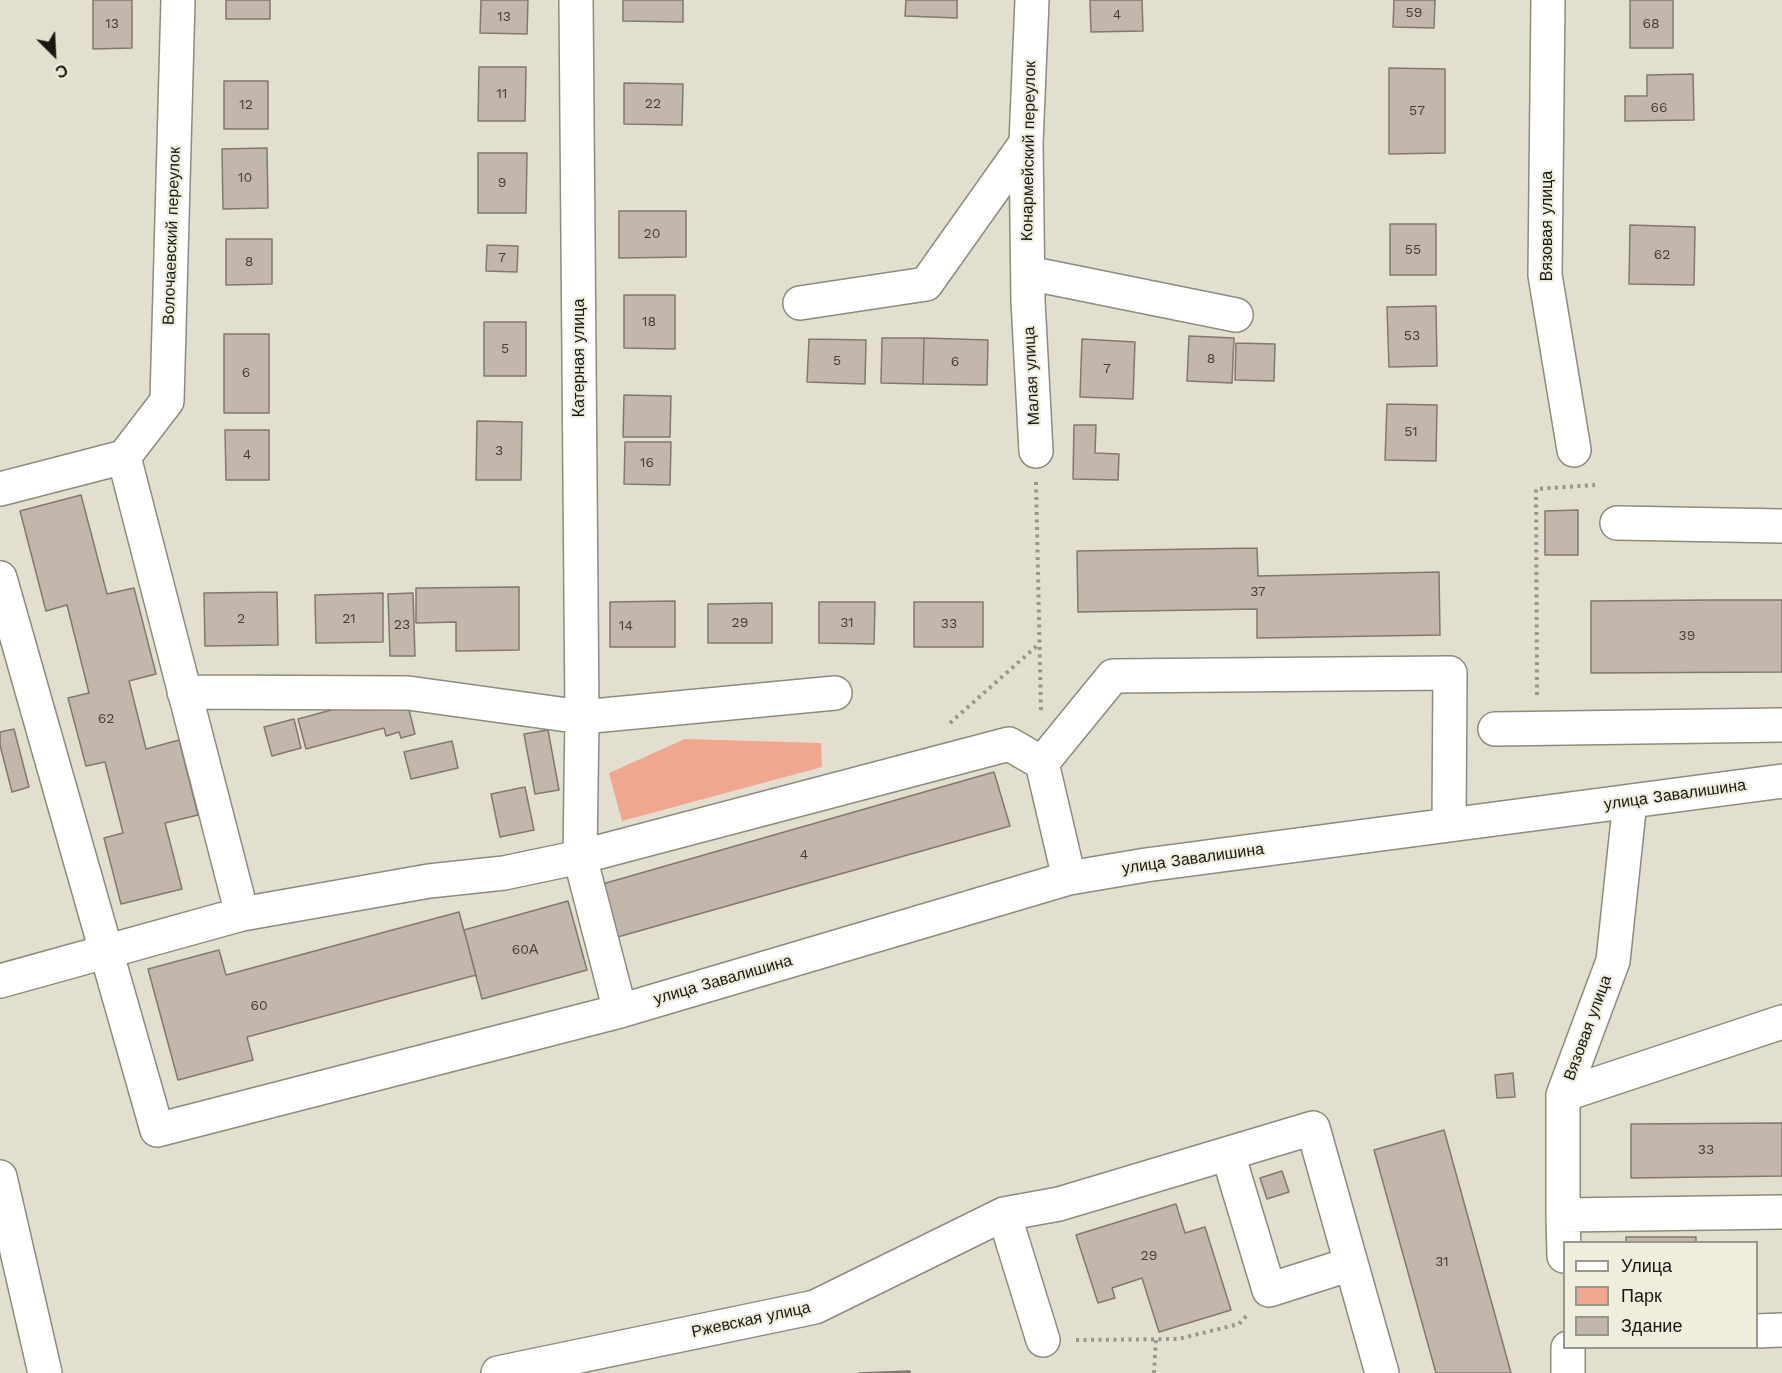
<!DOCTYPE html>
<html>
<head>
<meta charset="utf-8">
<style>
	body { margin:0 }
	#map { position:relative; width:1782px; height:1373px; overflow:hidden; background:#e2dfcf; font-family:"Work Sans",sans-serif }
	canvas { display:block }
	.legend { position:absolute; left:1563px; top:1241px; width:195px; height:108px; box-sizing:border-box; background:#efeddc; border:2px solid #99978b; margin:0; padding:8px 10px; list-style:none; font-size:18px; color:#181711 }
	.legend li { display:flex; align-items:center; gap:12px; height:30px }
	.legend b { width:30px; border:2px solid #99978b }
	.north { position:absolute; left:24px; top:24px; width:60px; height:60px; -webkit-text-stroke:4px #efeddc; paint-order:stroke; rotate:156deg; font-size:16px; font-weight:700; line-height:24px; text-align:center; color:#181711 }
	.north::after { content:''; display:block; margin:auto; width:21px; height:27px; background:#181711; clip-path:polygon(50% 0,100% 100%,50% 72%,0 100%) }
</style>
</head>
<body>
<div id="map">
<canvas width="1782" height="1373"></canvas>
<ul class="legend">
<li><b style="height:8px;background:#fff"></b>Улица</li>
<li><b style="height:16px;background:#f0a78f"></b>Парк</li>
<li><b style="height:16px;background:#c3b7ab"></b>Здание</li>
</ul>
<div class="north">С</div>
</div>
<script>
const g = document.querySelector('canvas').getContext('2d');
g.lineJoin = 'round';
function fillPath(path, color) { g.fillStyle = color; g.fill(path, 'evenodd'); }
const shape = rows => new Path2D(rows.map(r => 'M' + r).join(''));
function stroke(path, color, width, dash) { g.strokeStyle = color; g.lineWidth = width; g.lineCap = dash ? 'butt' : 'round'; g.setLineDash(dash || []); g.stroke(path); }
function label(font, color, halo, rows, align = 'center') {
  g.font = font + ' "Work Sans",sans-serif'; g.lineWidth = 4.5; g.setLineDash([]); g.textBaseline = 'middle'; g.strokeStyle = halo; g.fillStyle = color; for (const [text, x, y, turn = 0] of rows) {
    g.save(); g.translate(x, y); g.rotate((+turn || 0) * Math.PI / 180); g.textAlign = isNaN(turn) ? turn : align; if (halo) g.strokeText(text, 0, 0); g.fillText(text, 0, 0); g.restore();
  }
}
const green = shape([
	[685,739,821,743,822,767,622,821,609,773]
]);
const building = shape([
	[93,0,132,0,132,48,93,49,93,0],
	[226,0,270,0,270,19,226,19,226,0],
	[481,0,528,0,527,34,480,33,481,0],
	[623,0,683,0,683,22,623,21,623,0],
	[906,0,957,0,957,18,905,16,906,0],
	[1090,0,1142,0,1143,31,1091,32,1090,0],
	[1394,0,1435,0,1434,28,1393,27,1394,0],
	[1630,0,1673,0,1673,48,1630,48,1630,0],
	[479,67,526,67,525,121,478,121,479,67],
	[1389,68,1445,69,1445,153,1389,154,1389,68],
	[1693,74,1694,120,1625,121,1625,96,1647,96,1647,75,1693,74],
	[224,81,268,81,268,129,224,129,224,81],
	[624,83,683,84,682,125,624,124,624,83],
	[267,148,268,208,223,209,222,149,267,148],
	[478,153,527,153,526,213,478,213,478,153],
	[619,211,686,211,686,257,619,258,619,211],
	[1390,224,1436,224,1436,275,1390,275,1390,224],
	[1630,225,1695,227,1694,285,1629,284,1630,225],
	[226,239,272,239,272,284,226,285,226,239],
	[487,245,518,246,517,272,486,271,487,245],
	[624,295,675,295,675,349,624,348,624,295],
	[1436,306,1437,366,1389,367,1387,307,1436,306],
	[484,322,526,322,526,376,484,376,484,322],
	[224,334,269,334,269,413,224,413,224,334],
	[1189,336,1234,338,1232,383,1187,381,1189,336],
	[882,338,924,338,923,384,881,383,882,338],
	[924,338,988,340,987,385,923,384,924,338],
	[809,339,866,340,865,384,807,382,809,339],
	[1082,339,1135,342,1133,399,1080,397,1082,339],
	[1236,343,1275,344,1274,381,1235,380,1236,343],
	[624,395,671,396,670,437,623,437,624,395],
	[1387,404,1437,405,1436,461,1385,460,1387,404],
	[477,421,522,422,521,480,476,480,477,421],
	[1074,425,1096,425,1095,453,1119,454,1118,480,1073,479,1074,425],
	[225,430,269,430,269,480,226,480,225,430],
	[625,442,671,442,670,485,624,484,625,442],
	[81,495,107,594,134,588,156,674,129,681,146,749,179,740,198,815,165,823,182,889,121,904,104,838,123,833,105,762,86,766,68,698,89,693,67,605,46,611,20,511,81,495],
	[1578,510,1578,555,1545,555,1545,511,1578,510],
	[1257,548,1258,576,1439,572,1440,635,1257,638,1257,609,1078,612,1077,551,1257,548],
	[519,587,519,650,456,651,456,622,416,623,416,588,519,587],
	[277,592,278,645,205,646,204,593,277,592],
	[383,593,383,642,316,643,315,595,383,593],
	[413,593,415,656,390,656,388,594,413,593],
	[1709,600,1782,600,1782,672,1591,673,1591,601,1709,600],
	[675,601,675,647,610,647,610,602,675,601],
	[819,602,875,602,874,644,819,643,819,602],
	[914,602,983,602,983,647,914,647,914,602],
	[772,603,772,643,708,643,708,604,772,603],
	[376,698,391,704,393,710,408,706,415,734,401,738,399,732,386,736,384,728,306,749,298,719,376,698],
	[294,719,301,748,272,756,264,727,294,719],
	[14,729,29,787,12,792,0,745,0,732,14,729],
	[548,730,559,790,535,794,524,734,548,730],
	[452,741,458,768,411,779,404,752,452,741],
	[994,772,1010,826,614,938,599,885,994,772],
	[525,787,534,830,500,837,491,794,525,787],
	[568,901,587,970,482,999,464,930,568,901],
	[459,912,476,975,247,1037,253,1060,178,1080,148,969,219,950,226,975,459,912],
	[1513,1073,1515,1097,1497,1098,1495,1075,1513,1073],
	[1782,1123,1782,1176,1631,1178,1631,1124,1782,1123],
	[1444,1130,1511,1373,1436,1373,1374,1150,1444,1130],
	[1282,1171,1289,1192,1267,1199,1260,1178,1282,1171],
	[1176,1204,1185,1233,1205,1227,1231,1310,1159,1332,1142,1278,1112,1288,1115,1298,1098,1303,1076,1235,1176,1204],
	[1626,1237,1696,1237,1696,1242,1626,1242,1626,1237],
	[910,1371,910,1373,859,1373,910,1371]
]);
const path = shape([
	[1036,482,1041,711],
	[1537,695,1536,489,1595,485],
	[950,723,1039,644],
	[1076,1340,1178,1339,1239,1324,1248,1314],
	[1154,1373,1156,1339]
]);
const minor = shape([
	[576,0,582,717,580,857,620,1011],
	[1032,0,1026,143,1028,301,1036,451],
	[1548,0,1545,275,1574,450],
	[1028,273,1236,315],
	[800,303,926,284,1026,143],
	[124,457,167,401,178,0],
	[0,489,124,457,242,914],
	[1617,523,1782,526],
	[0,578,157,1130,620,1011,1069,878,1146,865,1782,781],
	[184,692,408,693,582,717,835,693],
	[1495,729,1782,725],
	[1042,763,1113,676,1450,673,1449,825],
	[0,981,242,914,429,881,504,873,580,857,1009,744,1042,763,1069,878],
	[1563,1095,1782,1022],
	[1228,1154,1269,1290,1351,1264],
	[0,1177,45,1373],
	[1004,1214,1043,1340],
	[1563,1215,1782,1212],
	[1564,1256,1563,1215,1563,1095,1613,961,1630,801],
	[1756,1331,1782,1330],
	[498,1373,815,1307,1004,1214,1059,1204,1313,1128,1382,1373],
	[1568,1373,1568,1348]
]);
const numberNames = [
	["59",1414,13],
	["4",1117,15],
	["13",504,17],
	["13",112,24],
	["68",1651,24],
	["11",502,94],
	["22",653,104],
	["12",246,105],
	["66",1659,108],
	["57",1417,111],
	["10",245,178],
	["9",502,183],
	["20",652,234],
	["55",1413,250],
	["62",1662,255],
	["7",502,258],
	["8",249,262],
	["18",649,322],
	["53",1412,336],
	["5",505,349],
	["8",1211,359],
	["5",837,361],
	["6",955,362],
	["7",1107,369],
	["6",246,373],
	["51",1411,432],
	["3",499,451],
	["4",247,455],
	["16",647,463],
	["37",1258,592],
	["2",241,619],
	["21",349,619],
	["29",740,623],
	["31",847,623],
	["33",949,624],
	["23",402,625],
	["14",626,626],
	["39",1687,636],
	["62",106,719],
	["4",804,855],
	["60А",525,950],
	["60",259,1006],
	["33",1706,1150],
	["29",1149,1256],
	["31",1442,1262]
];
const streetNames = [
	["Конармейский переулок",1029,151,-89],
	["Вязовая улица",1547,226,-90],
	["Волочаевский переулок",172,236,-88],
	["Катерная улица",579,358,-90],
	["Малая улица",1032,376,-93],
	["улица Завалишина",1675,795,-8],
	["улица Завалишина",1193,859,-8],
	["улица Завалишина",723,980,-16],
	["Вязовая улица",1588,1028,-70],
	["Ржевская улица",751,1320,-12]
];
fillPath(green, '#f0a78f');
fillPath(building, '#c3b7ab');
stroke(building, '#83786d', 1.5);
stroke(minor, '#8d8b7c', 36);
stroke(path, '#98968a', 4, [3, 4.5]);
stroke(minor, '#fff', 33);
label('14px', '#433f38', null, numberNames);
label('16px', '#181711', '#efeddc', streetNames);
</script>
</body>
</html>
